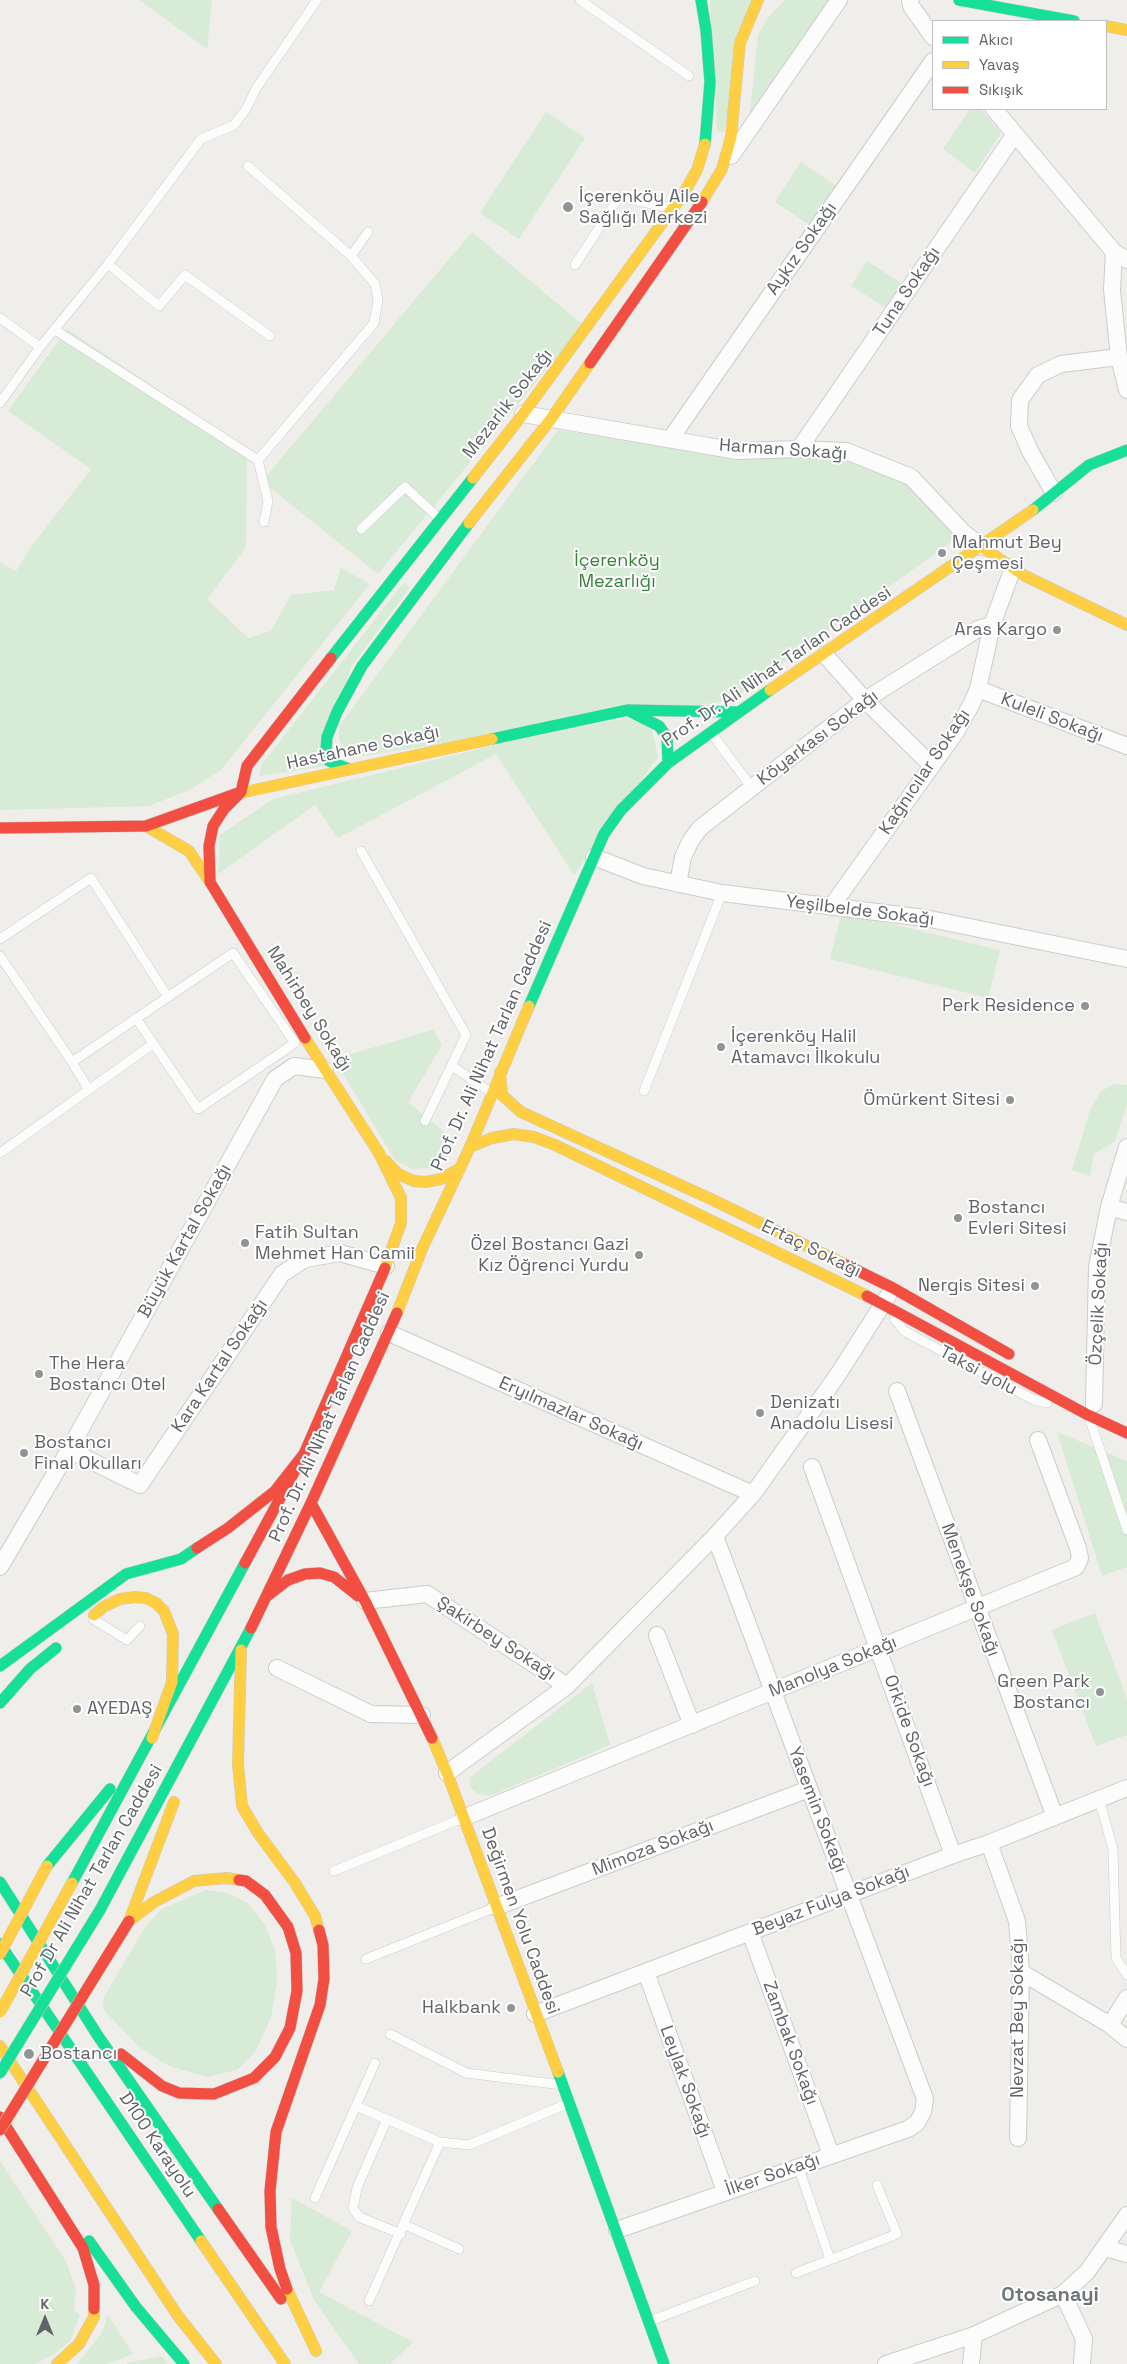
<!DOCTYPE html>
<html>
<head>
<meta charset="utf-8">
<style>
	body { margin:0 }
	#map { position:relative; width:1127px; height:2364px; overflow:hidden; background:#efeeea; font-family:"Space Grotesk",sans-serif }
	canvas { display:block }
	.legend { position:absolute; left:932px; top:20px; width:175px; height:90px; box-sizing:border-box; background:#fff; border:1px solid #bfc1c3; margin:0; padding:6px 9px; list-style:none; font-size:15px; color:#5f6368 }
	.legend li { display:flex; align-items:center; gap:10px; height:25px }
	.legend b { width:25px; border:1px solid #bfc1c3 }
	.north { position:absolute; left:20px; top:2294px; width:50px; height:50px; -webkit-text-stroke:4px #fff; paint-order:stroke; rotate:0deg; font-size:14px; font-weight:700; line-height:20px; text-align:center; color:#5f6368 }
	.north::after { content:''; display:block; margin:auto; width:18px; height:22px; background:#5f6368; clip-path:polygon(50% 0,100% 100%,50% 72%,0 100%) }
</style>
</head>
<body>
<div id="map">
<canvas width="1127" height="2364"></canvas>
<ul class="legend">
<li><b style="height:6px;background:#16e098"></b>Akıcı</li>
<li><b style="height:6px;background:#ffcf43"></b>Yavaş</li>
<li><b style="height:6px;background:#f24e42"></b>Sıkışık</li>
</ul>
<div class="north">K</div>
</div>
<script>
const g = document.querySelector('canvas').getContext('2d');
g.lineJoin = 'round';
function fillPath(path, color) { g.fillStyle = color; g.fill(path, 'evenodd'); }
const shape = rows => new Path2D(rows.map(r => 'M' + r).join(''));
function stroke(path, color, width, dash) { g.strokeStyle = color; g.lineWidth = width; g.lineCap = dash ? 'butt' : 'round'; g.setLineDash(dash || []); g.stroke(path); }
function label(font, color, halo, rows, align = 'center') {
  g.font = font + ' "Space Grotesk",sans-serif'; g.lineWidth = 4; g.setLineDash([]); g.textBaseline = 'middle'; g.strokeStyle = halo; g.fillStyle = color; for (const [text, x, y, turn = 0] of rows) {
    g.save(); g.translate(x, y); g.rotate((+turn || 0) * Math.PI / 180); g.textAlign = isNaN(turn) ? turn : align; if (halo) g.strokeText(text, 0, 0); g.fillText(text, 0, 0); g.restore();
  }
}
const green = shape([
	[139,0,212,0,207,49],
	[710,0,752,0,724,132,717,131],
	[785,0,834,0,758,115,750,112,758,35,767,19],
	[970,109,981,109,1001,133,975,173,943,149],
	[546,112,585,138,519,239,480,213],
	[801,162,838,187,810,225,775,202],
	[472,232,583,325,378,574,262,481],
	[867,261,903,284,888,309,851,286],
	[67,329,247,449,246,547,207,599,248,638,271,631,291,595,334,590,341,568,370,584,221,770,191,789,149,806,0,810,0,562,16,571,31,547,91,469,8,411],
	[558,430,729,456,834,456,906,481,958,537,732,700,362,756,343,749,339,738,340,725],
	[404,582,410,587,351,667,326,766,259,776,262,764],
	[625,718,651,727,658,757,574,875,496,754,338,838,315,805,218,874,220,835,273,799,516,740],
	[842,912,1000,950,988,998,830,959],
	[433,1030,442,1045,408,1102,455,1141,444,1160,431,1168,412,1169,395,1160,334,1059],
	[1115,1084,1127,1085,1127,1104,1115,1141,1094,1154,1090,1176,1072,1170,1090,1110,1101,1091],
	[1057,1432,1127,1461,1127,1567,1102,1576],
	[1095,1613,1127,1699,1127,1735,1096,1746,1052,1630],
	[592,1683,610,1745,490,1796,477,1793,472,1789,469,1778],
	[206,1890,226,1893,247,1902,265,1925,275,1951,277,1982,271,2017,256,2051,237,2070,207,2077,169,2066,139,2047,103,2009,104,1997,147,1924,162,1909],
	[0,2161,66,2261,76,2290,74,2311,80,2314,70,2342,51,2356,35,2364,0,2364],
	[292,2198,352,2231,319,2292,413,2342,390,2364,359,2364,314,2300,290,2240],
	[108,2315,133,2354,106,2364,77,2364,102,2333],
	[162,2356,169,2364,126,2364,126,2363]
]);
const lane = shape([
	[580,0,689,76],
	[248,166,351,256,375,284,378,300,374,323,258,460],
	[351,256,368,232],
	[108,264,159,306,185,275,270,336],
	[575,265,619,197,670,208],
	[0,318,40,347],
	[55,330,258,460,268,501,264,522],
	[0,403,40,347,108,264,201,139,234,125,246,109,257,87,317,0],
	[361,529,405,487,440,519],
	[712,734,752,788],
	[361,851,466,1035,425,1121],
	[0,939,91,878,168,997],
	[0,956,72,1062,233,953,295,1043,198,1109,136,1018],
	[72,1062,89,1090],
	[452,1066,489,1091],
	[644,1091,722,893],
	[0,1153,153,1044],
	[894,1318,904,1331,1034,1400,1047,1403],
	[1090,1420,1127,1530],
	[93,1619,127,1640,140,1626],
	[1099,1799,1113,1849,1116,1958,1127,1975],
	[334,1871,463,1818],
	[366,1959,496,1907],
	[390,2034,466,2073,562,2085],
	[356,2106,440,2142,469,2145,569,2103],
	[387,2119,357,2188,353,2208,359,2217,401,2234],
	[798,2166,830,2259],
	[315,2198,375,2063],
	[405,2225,459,2249],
	[796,2273,897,2234,877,2185],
	[369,2301,440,2142],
	[650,2321,755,2281]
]);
const street = shape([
	[910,0,911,6,933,37],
	[994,109,1114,252,1127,260],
	[731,156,839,0],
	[1114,252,1112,290,1119,357,1127,390],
	[523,414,737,451,799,449,846,451,911,477,963,532,982,547],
	[671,438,933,61],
	[799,449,1015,134],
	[1054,493,1030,451,1019,426,1020,400,1038,375,1061,364,1119,357],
	[825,655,865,700,931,765],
	[978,689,1127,746],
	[594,857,643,876,722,893,925,918,1127,959],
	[678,884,683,857,691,840,700,828,865,700,978,629,992,625],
	[831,907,956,732,971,705,978,689,992,625,1013,568],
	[1109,1207,1127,1212],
	[389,1333,753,1494],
	[897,1391,1055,1817],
	[1094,1404,1097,1267,1109,1207,1127,1147],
	[69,1450,140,1485,282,1274,305,1259,340,1253,386,1266],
	[812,1467,953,1855],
	[0,1567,69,1450,275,1079,294,1066,325,1070],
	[365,1601,427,1594,567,1686],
	[657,1635,692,1725],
	[277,1668,371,1714,422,1715],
	[447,1773,567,1686,715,1536,753,1494,837,1376,888,1296],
	[463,1818,1076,1567,1080,1558,1078,1548,1038,1440],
	[989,1843,1017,1921,1021,1972,1018,2138],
	[496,1907,809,1789],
	[750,1932,831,2155],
	[646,1972,725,2191],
	[1021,1972,1110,2025,1127,2039],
	[535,2014,953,1855,989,1843,1127,1788],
	[1110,2025,1127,1998],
	[617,2230,908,2129,917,2123,923,2112,925,2099,715,1536],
	[1105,2248,1127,2254],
	[1063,2294,1084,2339,1082,2364],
	[886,2364,974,2335,1063,2294,1087,2272,1127,2215],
	[971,2364,974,2335]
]);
const fast = shape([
	[701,0,706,30,710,82,705,144],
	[959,0,1074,21],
	[1033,510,1089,465,1127,450],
	[331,658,473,478],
	[631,712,659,726,667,737,668,763],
	[492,739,628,710,737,712],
	[349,769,329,761,326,751,327,737,337,712,362,666,469,523],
	[529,1006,604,834,621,810,668,763,770,690],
	[0,1666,126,1574,181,1559,197,1548],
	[0,1703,30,1669,56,1648],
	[47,1866,110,1789],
	[0,1882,98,2036,218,2209],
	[72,1883,245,1563],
	[100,1910,251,1628],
	[0,1944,201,2241],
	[558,2072,664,2364],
	[89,2241,136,2307,184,2364]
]);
const slow = shape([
	[1106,26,1127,30],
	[702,202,722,169,731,137,740,43,758,0],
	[473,478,523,414,684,193,697,170,705,144],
	[469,523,551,419,590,363],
	[982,547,1025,576,1127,625],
	[770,690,1033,510],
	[240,793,492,739],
	[146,826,189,851,210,882],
	[305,1038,379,1153,401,1198,401,1223,385,1268],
	[500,1072,502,1095,521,1112,713,1200,846,1265],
	[470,1147,492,1138,514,1134,534,1137,555,1145,867,1296],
	[386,1161,398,1174,414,1181,426,1182,441,1179,457,1170],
	[397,1313,422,1249,470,1147,529,1006],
	[94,1615,103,1607,120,1599,135,1597,146,1598,156,1603,164,1611,173,1634,172,1682,152,1738],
	[241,1650,238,1764,242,1806,258,1833,295,1883,315,1916,319,1930],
	[432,1738,447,1773,558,2072],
	[129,1921,174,1802],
	[129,1921,154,1902,194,1881,227,1878,239,1880],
	[0,2046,178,2316,216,2364],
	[201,2241,285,2364],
	[287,2289,316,2351],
	[57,2364,79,2344,94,2317,94,2309]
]);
const jam = shape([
	[590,363,702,202],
	[240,793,224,809,213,826,209,846,210,882,305,1038],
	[0,828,146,826,241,792,247,766,331,658],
	[846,1265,893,1288,1009,1354],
	[867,1296,1088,1415,1127,1433],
	[311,1503,365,1601,432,1738],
	[197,1548,228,1528,275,1491,304,1454],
	[245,1563,304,1454,385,1268],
	[266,1597,288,1580,305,1574,320,1573,334,1577,358,1596],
	[251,1628,311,1503,397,1313],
	[121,2054,162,2086,179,2093,214,2094,254,2078,275,2057,290,2028,297,1991,296,1953,288,1927,265,1895,246,1881,239,1880],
	[0,2117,83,2248,94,2285,94,2309],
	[218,2209,281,2299],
	[287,2289,280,2269,271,2227,270,2191,276,2132,320,2005,324,1979,323,1945,319,1930]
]);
const fastBridge = shape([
	[0,2073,100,1910]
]);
const slowBridge = shape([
	[0,1954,47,1866],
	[0,2012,72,1883]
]);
const jamBridge = shape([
	[0,2130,129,1921]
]);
const markers = [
	[568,207,6,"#919496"],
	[942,553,5,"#919496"],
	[1057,630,5,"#919496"],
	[1085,1006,5,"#919496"],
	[721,1047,5,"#919496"],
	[1010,1100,5,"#919496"],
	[958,1218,5,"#919496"],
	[245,1243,5,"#919496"],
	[639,1255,5,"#919496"],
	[1035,1286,5,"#919496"],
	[39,1374,5,"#919496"],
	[760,1413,5,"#919496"],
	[24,1453,5,"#919496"],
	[1100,1692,5,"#919496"],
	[77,1709,5,"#919496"],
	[511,2008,5,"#919496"],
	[29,2054,6,"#919496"]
];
const poiNames = [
	["İçerenköy Aile",579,197],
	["Sağlığı Merkezi",579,218],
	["Mahmut Bey",952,543],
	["Çeşmesi",952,564],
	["Aras Kargo",1047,630,"right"],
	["Perk Residence",1075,1006,"right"],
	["İçerenköy Halil",731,1037],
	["Atamavcı İlkokulu",731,1058],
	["Ömürkent Sitesi",1000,1100,"right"],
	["Bostancı",968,1208],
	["Evleri Sitesi",968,1229],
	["Fatih Sultan",255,1233],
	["Mehmet Han Camii",255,1254],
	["Özel Bostancı Gazi",629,1245,"right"],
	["Kız Öğrenci Yurdu",629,1266,"right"],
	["Nergis Sitesi",1025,1286,"right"],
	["The Hera",49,1364],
	["Bostancı Otel",49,1385],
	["Denizatı",770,1403],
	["Anadolu Lisesi",770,1424],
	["Bostancı",34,1443],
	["Final Okulları",34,1464],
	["Green Park",1090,1682,"right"],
	["Bostancı",1090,1703,"right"],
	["AYEDAŞ",87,1709],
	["Halkbank",501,2008,"right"],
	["Bostancı",40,2054]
];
const streetNames = [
	["Aykız Sokağı",802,249,-55],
	["Tuna Sokağı",907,292,-56],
	["Mezarlık Sokağı",508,404,-52],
	["Harman Sokağı",783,450,4],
	["Prof. Dr. Ali Nihat Tarlan Caddesi",777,667,-34],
	["Kuleli Sokağı",1052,718,21],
	["Köyarkası Sokağı",818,738,-37],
	["Hastahane Sokağı",363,748,-12],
	["Kağnıcılar Sokağı",925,772,-56],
	["Yeşilbelde Sokağı",860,911,7],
	["Mahirbey Sokağı",309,1009,58],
	["Prof. Dr. Ali Nihat Tarlan Caddesi",492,1046,-66],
	["Büyük Kartal Sokağı",185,1241,-61],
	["Ertaç Sokağı",811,1249,26],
	["Özçelik Sokağı",1099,1304,-87],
	["Kara Kartal Sokağı",220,1366,-56],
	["Taksi yolu",978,1371,28],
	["Eryılmazlar Sokağı",571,1414,24],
	["Prof. Dr. Ali Nihat Tarlan Caddesi",330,1417,-66],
	["Menekşe Sokağı",970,1590,70],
	["Şakirbey Sokağı",496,1639,33],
	["Manolya Sokağı",833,1667,-22],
	["Orkide Sokağı",909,1731,70],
	["Yasemin Sokağı",817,1810,69],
	["Mimoza Sokağı",653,1848,-21],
	["Prof Dr Ali Nihat Tarlan Caddesi",92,1881,-60],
	["Beyaz Fulya Sokağı",831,1901,-21],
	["Değirmen Yolu Caddesi",520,1921,70],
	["Nevzat Bey Sokağı",1018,2018,-90],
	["Zambak Sokağı",790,2043,70],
	["Leylak Sokağı",685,2082,70],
	["D100 Karayolu",157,2145,56],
	["İlker Sokağı",773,2175,-19]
];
const parkNames = [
	["İçerenköy",617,561],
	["Mezarlığı",617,582]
];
const quarterNames = [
	["Otosanayi",1050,2296]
];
fillPath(green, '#d8ebd6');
stroke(lane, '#cbcccc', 10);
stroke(street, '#cbcccc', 18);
stroke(fast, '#cacacb', 12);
stroke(slow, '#cacacb', 12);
stroke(jam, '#cacacb', 12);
stroke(lane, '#fdfcfc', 9);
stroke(street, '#fdfcfc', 16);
stroke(fast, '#16e098', 11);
stroke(slow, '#ffcf43', 11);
stroke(jam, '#f24e42', 11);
stroke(fastBridge, '#d7ceb8', 12, []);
stroke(slowBridge, '#d7ceb8', 12, []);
stroke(jamBridge, '#d7ceb8', 12, []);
stroke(fastBridge, '#16e098', 11);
stroke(slowBridge, '#ffcf43', 11);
stroke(jamBridge, '#f24e42', 11);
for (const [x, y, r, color] of markers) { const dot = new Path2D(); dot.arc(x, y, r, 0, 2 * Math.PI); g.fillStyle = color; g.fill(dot); stroke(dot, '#fff', 2); }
label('18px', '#5f6368', '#fff', poiNames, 'left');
label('18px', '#5f6368', '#fff', streetNames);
label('18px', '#348238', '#fff', parkNames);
label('bold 20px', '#70757a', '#fff', quarterNames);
</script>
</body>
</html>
